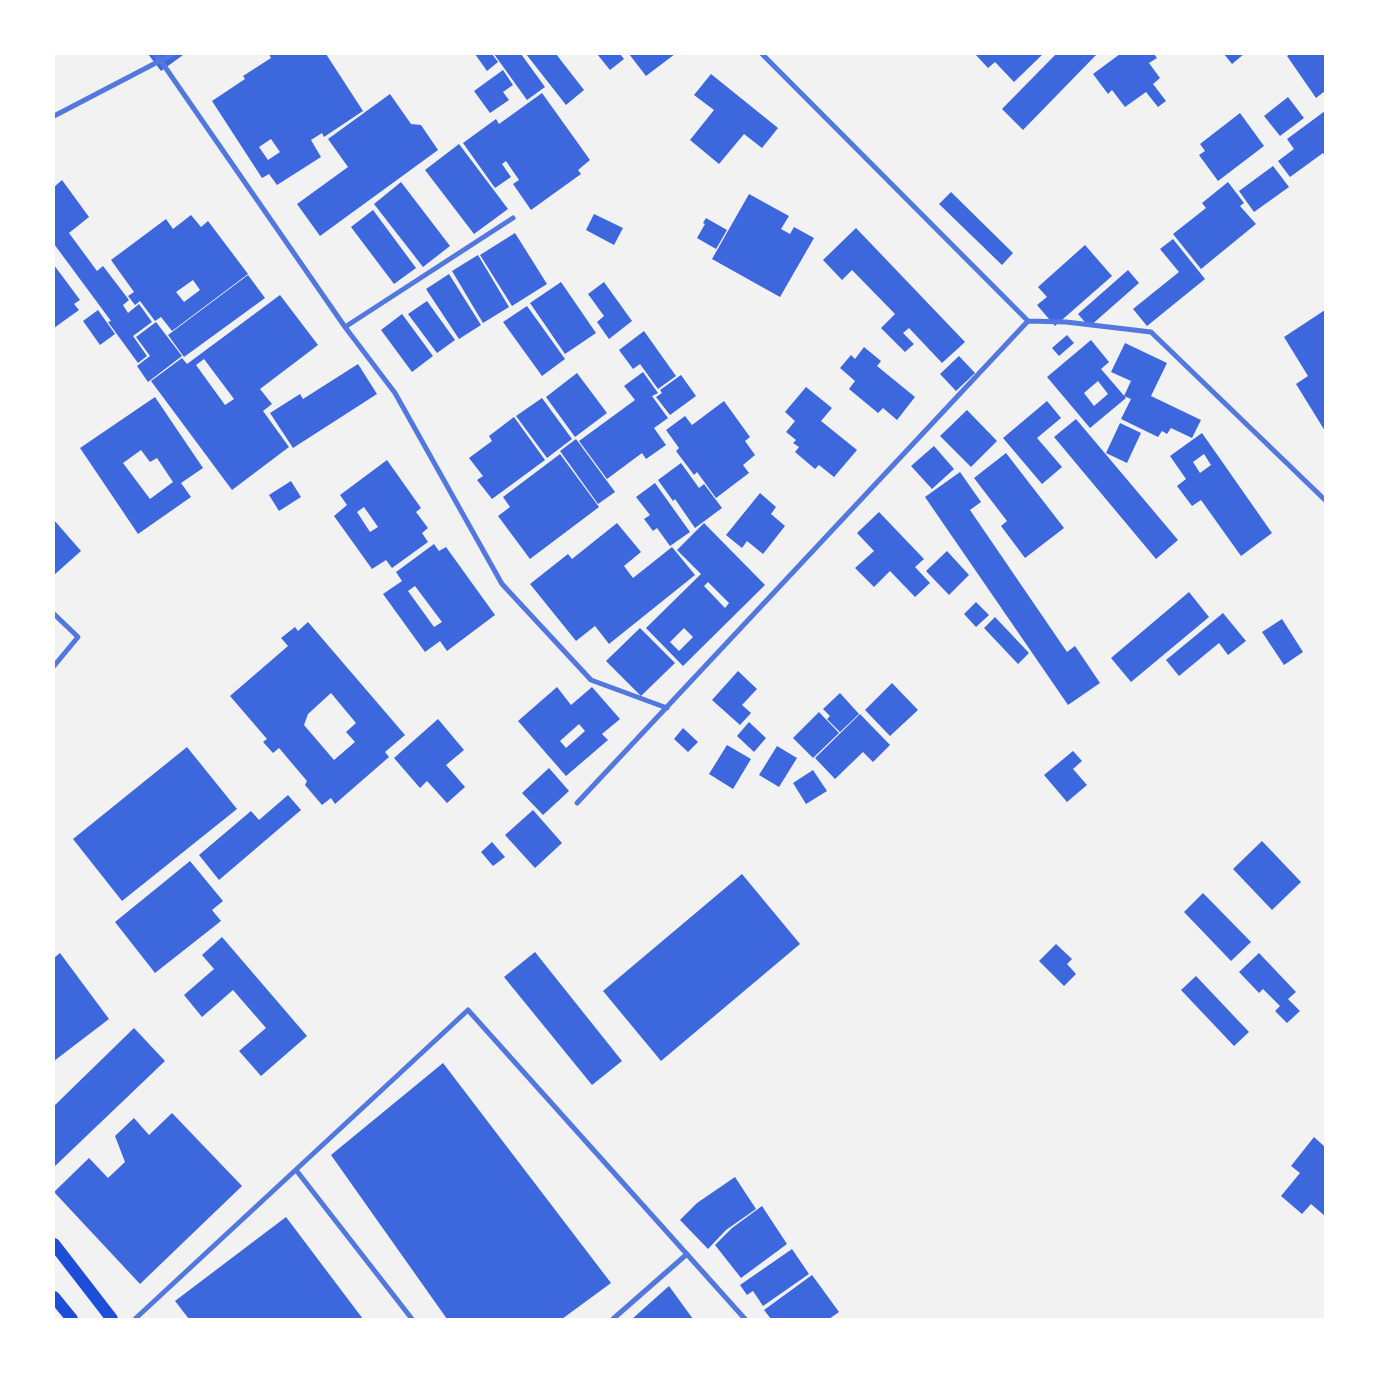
<!DOCTYPE html>
<html>
<head>
<meta charset="utf-8">
<style>
	body { margin:0 }
	#map { position:relative; width:1379px; height:1373px; overflow:hidden; background:#f2f2f2; font-family:Ubuntu,sans-serif }
	canvas { display:block }
	.frame { position:absolute; inset:0; border:55px solid #fff; pointer-events:none }
</style>
</head>
<body>
<div id="map">
<canvas width="1379" height="1373"></canvas>
<div class="frame"></div>
</div>
<script>
const g = document.querySelector('canvas').getContext('2d');
g.lineJoin = 'round';
function fillPath(path, color) { g.fillStyle = color; g.fill(path, 'evenodd'); }
const shape = rows => new Path2D(rows.map(r => 'M' + r).join(''));
function stroke(path, color, width, dash) { g.strokeStyle = color; g.lineWidth = width; g.lineCap = dash ? 'butt' : 'round'; g.setLineDash(dash || []); g.stroke(path); }
const building = shape([
	[148,54,182,54,183,55,161,71],
	[269,54,326,54,363,111,324,137,322,133,311,140,321,157,277,185,269,174,262,178,212,101,245,79,243,76,271,58],
	[271,139,280,152,268,160,259,147],
	[475,54,492,54,498,62,487,71],
	[494,54,521,54,545,87,527,100],
	[526,54,556,54,584,90,566,105],
	[597,54,620,54,624,59,610,70],
	[629,54,675,54,646,76],
	[975,54,1043,54,1014,82,995,62,988,68],
	[1056,54,1097,54,1023,130,1002,109],
	[1120,54,1154,54,1157,58,1149,63,1160,78,1153,84,1166,101,1158,107,1146,92,1125,107,1112,90,1108,94,1093,74],
	[1224,54,1244,54,1232,64],
	[1290,54,1325,54,1325,91,1316,98,1287,56],
	[503,70,513,85,503,92,509,100,490,113,474,91],
	[711,74,778,128,762,148,744,134,719,164,690,140,714,110,694,95],
	[542,93,590,160,578,170,581,174,531,210,513,184,519,180,506,161,502,164,511,177,495,188,463,143,496,119,499,124],
	[390,94,411,124,421,125,438,150,320,236,297,204,348,167,328,139],
	[1288,97,1304,118,1280,136,1264,116],
	[1325,111,1325,156,1323,153,1290,177,1278,161,1294,149,1287,139],
	[1240,113,1264,146,1218,181,1199,155,1205,151,1200,144],
	[459,144,508,209,474,234,425,170],
	[1273,166,1289,187,1254,212,1239,191],
	[62,180,89,217,69,233,97,271,103,266,129,300,123,305,128,313,139,304,152,322,133,336,147,356,138,363,108,322,111,321,54,244,54,187],
	[401,182,450,246,423,267,374,204],
	[1228,182,1244,203,1240,206,1256,224,1201,269,1173,234,1206,208,1202,203],
	[951,192,1013,253,1002,265,939,204],
	[749,194,789,216,781,229,790,234,794,227,814,238,780,297,712,259],
	[373,210,416,268,394,284,351,227],
	[594,214,623,228,614,245,586,230],
	[191,215,201,227,208,221,248,274,172,331,161,317,155,321,140,301,135,305,128,296,134,292,111,260,166,219,173,229],
	[193,280,200,290,184,302,176,292],
	[706,218,727,230,716,249,697,238,705,224,703,223],
	[856,228,965,342,942,363,909,328,903,333,914,344,905,352,881,328,895,314,852,270,842,280,823,260],
	[515,233,547,284,512,306,480,255],
	[1173,239,1205,279,1147,326,1133,309,1179,272,1160,249],
	[1085,245,1112,276,1055,326,1037,305,1047,297,1038,287],
	[478,255,509,307,483,323,452,271],
	[54,265,80,300,74,304,79,310,54,328],
	[1128,270,1139,283,1089,327,1078,314],
	[449,274,481,325,459,339,426,289],
	[248,275,265,298,184,357,168,335],
	[561,282,596,333,565,354,530,303],
	[604,282,632,321,609,339,597,322,604,316,588,294],
	[280,295,318,345,260,389,272,404,263,411,289,447,232,490,151,381,182,358,187,364],
	[204,359,234,399,225,405,196,365],
	[427,301,455,340,437,353,408,314],
	[527,306,565,359,542,376,503,322],
	[98,310,115,334,100,345,83,321],
	[1325,310,1325,431,1296,384,1308,376,1284,337],
	[402,314,433,356,412,372,381,330],
	[156,322,182,356,148,382,137,366,150,356,136,337],
	[644,331,676,376,658,389,640,364,633,369,619,350],
	[1067,335,1074,343,1059,356,1052,348],
	[1091,340,1109,362,1101,369,1126,398,1090,428,1047,377],
	[1098,381,1108,394,1094,406,1084,393],
	[1125,343,1167,363,1151,396,1201,420,1192,438,1171,428,1167,434,1162,431,1158,437,1121,419,1131,399,1124,396,1131,381,1111,372],
	[864,347,881,361,877,366,915,397,897,420,883,408,878,413,849,389,855,381,840,368,851,355,855,359],
	[959,356,975,373,956,391,940,374],
	[358,364,377,394,293,448,270,413,300,394,303,399],
	[643,372,658,393,652,396,668,418,654,428,666,445,646,459,642,453,607,479,579,441,635,400,624,386],
	[577,373,607,413,575,437,546,397],
	[681,375,696,396,670,415,656,397,662,393,660,390],
	[806,387,832,408,821,421,857,450,834,477,819,465,815,469,795,452,799,447,793,443,796,440,786,432,795,421,785,412],
	[155,397,203,468,181,483,191,497,138,534,80,448],
	[141,450,150,462,157,458,173,482,150,499,123,463],
	[542,398,572,439,547,458,516,416],
	[724,401,750,437,745,441,755,455,743,465,749,473,716,498,697,472,694,475,676,451,679,448,666,430,685,416,692,425],
	[1047,401,1061,418,1037,438,1062,467,1042,484,1003,438],
	[967,410,997,441,971,467,940,436],
	[514,417,545,460,492,499,477,480,483,476,469,458,492,441,489,436],
	[1076,419,1178,540,1156,559,1054,437],
	[1120,423,1141,433,1127,463,1106,453],
	[1202,433,1272,533,1241,556,1201,500,1192,506,1177,486,1186,479,1170,456],
	[1204,454,1211,465,1200,473,1193,462],
	[576,439,615,492,598,504,560,451],
	[934,446,954,469,932,489,911,466],
	[1006,453,1064,528,1025,558,1001,526,1007,521,974,478],
	[560,454,599,507,530,559,498,516,510,507,503,497],
	[387,460,421,508,416,512,428,528,422,533,428,542,392,568,386,560,372,569,334,516,347,505,340,495],
	[364,507,378,527,370,532,357,512],
	[681,463,699,488,704,484,722,508,695,528,675,499,673,501,658,480],
	[960,472,981,502,970,510,1067,652,1075,646,1100,683,1068,705,925,497],
	[291,481,301,497,279,511,269,495],
	[655,483,690,532,670,546,657,528,653,531,644,519,650,515,636,497],
	[760,493,776,507,771,514,785,526,763,554,747,541,742,548,726,535],
	[879,512,924,559,915,567,930,583,915,597,890,571,874,587,855,568,874,551,857,533],
	[54,520,81,551,54,575],
	[617,523,641,552,624,566,633,578,672,547,695,575,609,644,595,626,576,641,530,584,568,554,572,559],
	[704,523,765,585,683,666,646,628,701,574,677,550],
	[708,582,729,603,725,608,704,586],
	[684,628,693,637,679,651,670,642],
	[434,544,439,551,446,547,495,615,447,651,440,641,425,652,383,594,402,581,396,572],
	[415,586,442,622,434,627,408,591],
	[947,551,969,575,949,595,926,571],
	[1189,592,1209,617,1131,682,1111,658],
	[976,602,989,615,976,627,964,614],
	[1223,613,1246,641,1228,655,1219,643,1179,676,1166,660],
	[995,617,1029,653,1018,664,984,628],
	[1282,619,1303,652,1284,665,1262,632],
	[308,622,405,735,385,752,389,757,335,804,331,798,322,805,305,785,307,781,279,748,273,753,263,742,267,739,230,696,288,646,281,638,295,627,298,631],
	[331,693,356,723,346,732,355,742,334,760,304,725,308,714],
	[640,628,675,663,641,696,606,661],
	[738,671,757,689,742,705,751,713,740,725,712,700],
	[892,683,918,710,890,736,865,710],
	[557,687,571,705,592,687,620,719,602,734,608,740,566,776,518,721],
	[579,724,585,731,566,748,560,741],
	[840,693,859,714,840,732,827,719,830,716,823,709],
	[819,712,839,733,813,758,793,738],
	[860,714,890,745,873,762,863,752,835,779,815,758],
	[438,719,464,750,446,765,465,787,447,803,427,781,420,788,394,758],
	[749,722,766,738,754,752,737,736],
	[683,728,698,742,688,752,674,739],
	[727,745,751,759,733,789,709,774],
	[777,746,797,758,779,787,759,775],
	[187,747,237,809,122,901,73,839],
	[1073,751,1082,761,1073,769,1087,785,1067,802,1044,775],
	[549,768,569,791,543,815,522,793],
	[813,770,827,791,806,804,793,783],
	[288,795,301,810,219,880,199,855,251,811,259,820],
	[533,810,562,843,535,868,505,835],
	[1262,841,1301,882,1272,910,1233,869],
	[492,842,505,857,493,866,481,852],
	[190,861,223,901,212,910,221,921,155,973,115,922],
	[742,874,800,944,661,1061,603,991],
	[1203,893,1251,942,1231,961,1184,912],
	[222,937,307,1036,261,1076,239,1051,266,1028,233,990,202,1017,184,995,214,969,202,955],
	[1056,944,1072,959,1067,964,1076,974,1064,986,1039,961],
	[535,952,622,1061,592,1085,504,977],
	[60,953,109,1019,54,1061,54,958],
	[1259,953,1296,992,1288,999,1300,1011,1287,1023,1275,1011,1280,1006,1263,989,1259,993,1239,972],
	[1196,976,1249,1032,1234,1046,1181,990],
	[134,1028,165,1061,54,1167,54,1106],
	[443,1063,611,1283,562,1319,447,1319,331,1155],
	[172,1113,242,1186,140,1284,54,1192,89,1158,108,1178,125,1162,115,1136,134,1118,149,1135],
	[1314,1137,1325,1147,1325,1216,1311,1204,1302,1214,1281,1196,1300,1173,1291,1166],
	[735,1177,756,1209,726,1230,708,1249,680,1220,697,1203],
	[762,1206,787,1244,741,1278,715,1245,732,1228],
	[286,1217,363,1319,189,1319,175,1301],
	[792,1249,809,1274,763,1306,753,1291,747,1295,740,1285],
	[812,1275,839,1312,829,1319,771,1319,764,1310],
	[669,1286,693,1319,632,1319]
]);
const minor = shape([
	[156,54,345,327,395,393,502,584,591,680,667,708],
	[54,116,173,54],
	[1028,321,1066,322,1151,332,1325,500],
	[345,327,513,218],
	[54,614,78,637,54,666],
	[577,803,1028,321,762,54],
	[296,1170,412,1319],
	[135,1319,468,1010,745,1319],
	[613,1319,687,1254]
]);
const primary = shape([
	[54,1244,112,1319],
	[54,1297,72,1319]
]);
fillPath(building, '#3d67dc');
stroke(minor, '#5277de', 5);
stroke(primary, '#1d4ed8', 12);
</script>
</body>
</html>
